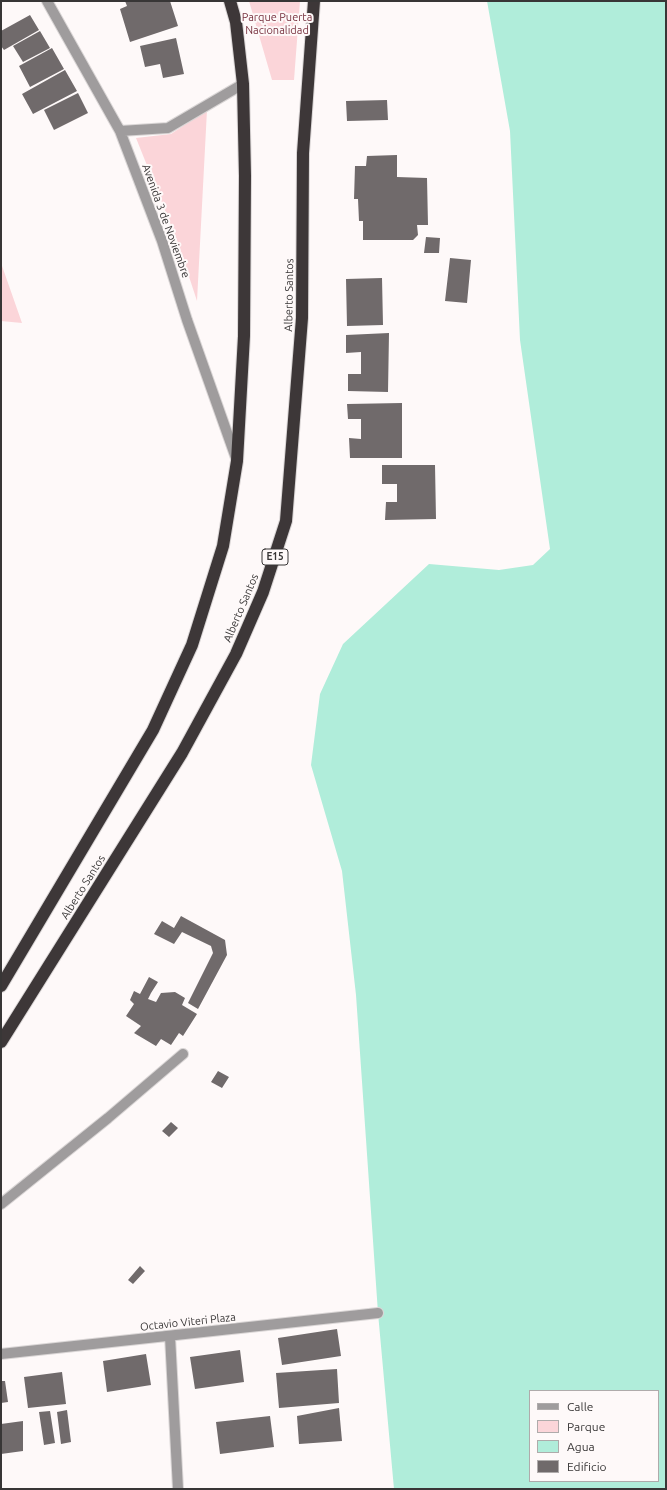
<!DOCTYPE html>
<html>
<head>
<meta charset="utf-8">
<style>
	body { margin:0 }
	#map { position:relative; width:667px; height:1490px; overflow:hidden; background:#fef9f9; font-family:Ubuntu,sans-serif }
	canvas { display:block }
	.frame { position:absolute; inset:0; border:2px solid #383636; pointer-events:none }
	.legend { position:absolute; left:529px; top:1390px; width:130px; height:92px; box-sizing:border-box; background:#fef9f9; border:1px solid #afabab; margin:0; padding:5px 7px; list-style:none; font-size:12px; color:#383636 }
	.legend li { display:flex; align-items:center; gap:8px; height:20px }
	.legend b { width:20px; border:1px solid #afabab }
</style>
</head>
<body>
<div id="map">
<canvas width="667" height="1490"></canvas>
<div class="frame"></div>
<ul class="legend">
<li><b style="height:5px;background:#9f9c9d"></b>Calle</li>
<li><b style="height:11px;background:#fbd5d9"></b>Parque</li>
<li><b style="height:11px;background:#b0edda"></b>Agua</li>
<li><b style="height:11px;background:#706a6b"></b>Edificio</li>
</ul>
</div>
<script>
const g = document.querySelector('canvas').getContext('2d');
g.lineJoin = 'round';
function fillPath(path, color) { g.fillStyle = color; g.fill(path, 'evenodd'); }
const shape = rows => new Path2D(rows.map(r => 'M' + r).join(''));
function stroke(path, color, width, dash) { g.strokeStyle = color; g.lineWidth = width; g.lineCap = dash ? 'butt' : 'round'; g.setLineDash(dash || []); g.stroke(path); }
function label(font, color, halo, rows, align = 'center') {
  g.font = font + ' Ubuntu,sans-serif'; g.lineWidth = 4; g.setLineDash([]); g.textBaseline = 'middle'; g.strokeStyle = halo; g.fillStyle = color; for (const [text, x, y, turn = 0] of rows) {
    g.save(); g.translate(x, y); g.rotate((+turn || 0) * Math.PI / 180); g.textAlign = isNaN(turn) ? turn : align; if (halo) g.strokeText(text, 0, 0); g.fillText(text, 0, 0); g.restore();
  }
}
const green = shape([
	[249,1,300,1,294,80,272,80],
	[207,110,197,301,177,240,136,138,171,134],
	[1,263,22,323,1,321]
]);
const water = shape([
	[487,1,666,1,666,1489,394,1489,378,1313,356,995,342,871,311,765,320,694,343,644,429,564,499,570,533,565,550,549,520,340,510,131],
	[530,1391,658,1391,658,1481,530,1481]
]);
const building = shape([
	[125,1,170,1,178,26,130,42,120,9,127,6],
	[30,15,39,30,4,50,1,46,1,31],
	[40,31,50,48,23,62,13,46],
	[176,38,184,74,163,78,160,64,145,67,140,46],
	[52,48,64,69,30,87,19,66],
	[65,70,77,91,33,114,22,94],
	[78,93,88,113,54,130,44,110],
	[387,100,388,120,347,121,346,101],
	[397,155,397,177,427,178,428,225,417,225,418,235,413,240,363,240,363,221,359,221,358,199,354,199,355,166,366,166,367,156],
	[426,237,440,238,439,253,424,253],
	[450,258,471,260,467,303,445,301],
	[382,278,383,325,347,326,346,279],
	[389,333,388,392,348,391,348,374,361,374,361,352,346,353,346,335],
	[402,403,402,458,350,458,349,438,361,439,361,419,348,419,347,404],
	[382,465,435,465,436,519,385,520,386,502,397,502,397,484,382,484],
	[181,916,225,940,227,955,198,1009,188,1003,213,953,211,946,182,932,174,944,154,934,162,921,174,928],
	[149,977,158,982,151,993,148,999,156,1002,161,993,175,992,185,998,182,1005,197,1014,183,1036,179,1033,171,1045,161,1039,156,1046,134,1033,141,1026,126,1016,134,1004,130,1000,134,991,140,994],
	[218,1071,229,1077,222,1088,211,1082],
	[171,1122,178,1128,169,1137,162,1131],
	[140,1266,145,1271,133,1284,128,1280],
	[337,1329,341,1356,282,1365,278,1338],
	[240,1350,244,1382,195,1389,190,1357],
	[146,1354,151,1385,107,1392,103,1361],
	[337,1369,339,1403,279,1408,276,1373],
	[62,1372,66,1404,28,1408,24,1377],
	[1,1381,5,1381,8,1402,1,1403],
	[339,1408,342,1441,299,1444,297,1416],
	[67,1410,71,1442,61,1444,57,1412],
	[50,1411,55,1443,44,1445,39,1412],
	[270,1416,274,1447,220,1454,216,1422],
	[23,1421,23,1451,1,1454,1,1424]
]);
const minor = shape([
	[47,1,120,131,162,241,187,320,236,458],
	[120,131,168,128,243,84],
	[1,1204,108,1118,183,1054],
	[170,1336,178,1489],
	[1,1354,378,1313]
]);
const highway = shape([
	[1,986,153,730,192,645,223,546,237,461,244,336,245,176,243,84,236,22,230,1],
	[1,1042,182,753,236,654,263,592,286,521,302,318,303,153,314,1]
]);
const shields = [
	[275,557,26]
];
const shieldNames = [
	["E15",275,557]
];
const parkNames = [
	["Parque Puerta",277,17],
	["Nacionalidad",277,30]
];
const streetNames = [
	["Avenida 3 de Noviembre",166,221,70],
	["Alberto Santos",289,295,-89],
	["Alberto Santos",241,608,-67],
	["Alberto Santos",83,887,-58],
	["Octavio Viteri Plaza",188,1322,-6]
];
fillPath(green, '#fbd5d9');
fillPath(water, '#b0edda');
fillPath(building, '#706a6b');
stroke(minor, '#dad6d6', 12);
stroke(highway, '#dad6d6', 14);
stroke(minor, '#9f9c9d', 10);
stroke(highway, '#3d3738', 12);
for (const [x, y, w] of shields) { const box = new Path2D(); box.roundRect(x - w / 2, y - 8, w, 16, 3); g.fillStyle = '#fef9f9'; g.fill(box); stroke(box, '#383636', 1); }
label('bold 10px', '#383636', null, shieldNames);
label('11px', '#793441', '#fef9f9', parkNames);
label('11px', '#383636', '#fef9f9', streetNames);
</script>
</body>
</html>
